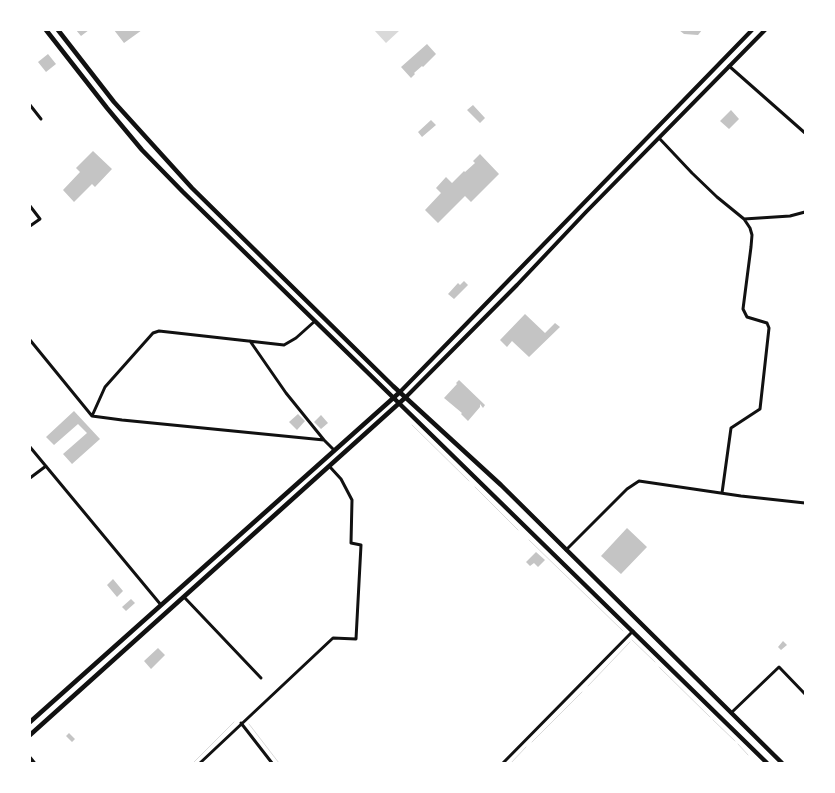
<!DOCTYPE html>
<html>
<head>
<meta charset="utf-8">
<style>
	body { margin:0 }
	#map { position:relative; width:835px; height:793px; overflow:hidden; background:#fff; font-family:"Times New Roman",serif }
	canvas { display:block }
	.frame { position:absolute; inset:0; border:31px solid #fff; pointer-events:none }
</style>
</head>
<body>
<div id="map">
<canvas width="835" height="793"></canvas>
<div class="frame"></div>
</div>
<script>
const g = document.querySelector('canvas').getContext('2d');
g.lineJoin = 'round';
function fillPath(path, color) { g.fillStyle = color; g.fill(path, 'evenodd'); }
const shape = rows => new Path2D(rows.map(r => 'M' + r).join(''));
function stroke(path, color, width, dash) { g.strokeStyle = color; g.lineWidth = width; g.lineCap = dash ? 'butt' : 'round'; g.setLineDash(dash || []); g.stroke(path); }
const water = shape([
	[374,30,400,30,386,43]
]);
const stream = shape([
	[412,425,469,481],
	[475,487,518,530],
	[529,540,623,631],
	[632,640,655,662],
	[659,667,710,717],
	[588,686,630,642],
	[713,720,735,741],
	[249,724,279,763],
	[532,742,582,692],
	[738,744,748,755],
	[193,763,234,722],
	[511,763,526,747]
]);
const building = shape([
	[76,30,89,30,81,36],
	[114,30,142,30,124,43],
	[679,30,702,30,698,35,684,34],
	[427,44,436,54,423,67,422,66,414,73,415,74,411,78,401,67],
	[48,54,56,64,46,72,38,62],
	[473,105,485,118,480,123,467,110],
	[731,110,739,119,729,129,720,121],
	[431,120,436,125,422,137,418,132],
	[93,151,112,169,95,187,92,184,74,202,63,190,80,172,76,168],
	[480,154,499,174,471,202,465,196,438,223,425,210,441,193,436,188,446,177,452,183,464,171,465,172,475,163,473,161],
	[464,281,468,285,454,299,448,294,458,283,460,285],
	[525,314,545,333,555,323,560,327,529,357,512,341,507,347,500,340],
	[459,380,485,405,483,408,480,404,480,407,468,421,461,414,462,413,444,398,457,384,456,383],
	[74,411,100,439,72,464,63,454,87,433,78,424,54,445,46,437],
	[298,414,305,421,297,430,289,422],
	[321,415,328,423,321,429,314,422],
	[627,528,647,547,621,574,601,556],
	[536,552,545,560,538,567,534,563,530,566,526,562],
	[113,579,123,591,117,597,107,585],
	[131,599,135,603,126,611,122,607],
	[783,641,787,645,781,650,778,647],
	[158,648,165,655,151,669,144,661],
	[69,733,75,739,72,742,66,736]
]);
const minor = shape([
	[729,66,805,133],
	[30,105,41,119],
	[659,138,692,173,717,197,744,219,750,228,752,235,751,247,743,309,747,317,767,323,769,328,760,409,731,428,722,493],
	[30,206,40,219,30,226],
	[744,219,790,216,805,212],
	[30,340,92,416,122,420,324,440,334,450],
	[250,341,286,393,324,440],
	[92,416,105,387,153,333,159,331,177,333,284,345,296,338,315,321],
	[30,447,161,605],
	[30,478,46,466],
	[566,550,627,489,639,481,741,496,805,503],
	[184,597,261,678],
	[731,713,779,667,805,694],
	[241,723,272,763],
	[200,763,333,638,356,639,361,545,351,543,352,500,341,479,330,467],
	[503,763,633,631]
]);
const tertiary = shape([
	[400,392,752,30],
	[406,397,517,285,586,212,765,30],
	[30,758,34,763]
]);
const secondary = shape([
	[46,30,107,108,142,150,183,192,767,763],
	[58,30,114,102,192,188,393,386,501,485,782,763],
	[30,722,400,392],
	[30,735,406,397]
]);
fillPath(water, '#d9d9d9');
stroke(stream, '#d9d9d9', 1);
fillPath(building, '#c4c4c4');
stroke(minor, '#111', 3);
stroke(tertiary, '#111', 4);
stroke(secondary, '#111', 4.5);
</script>
</body>
</html>
